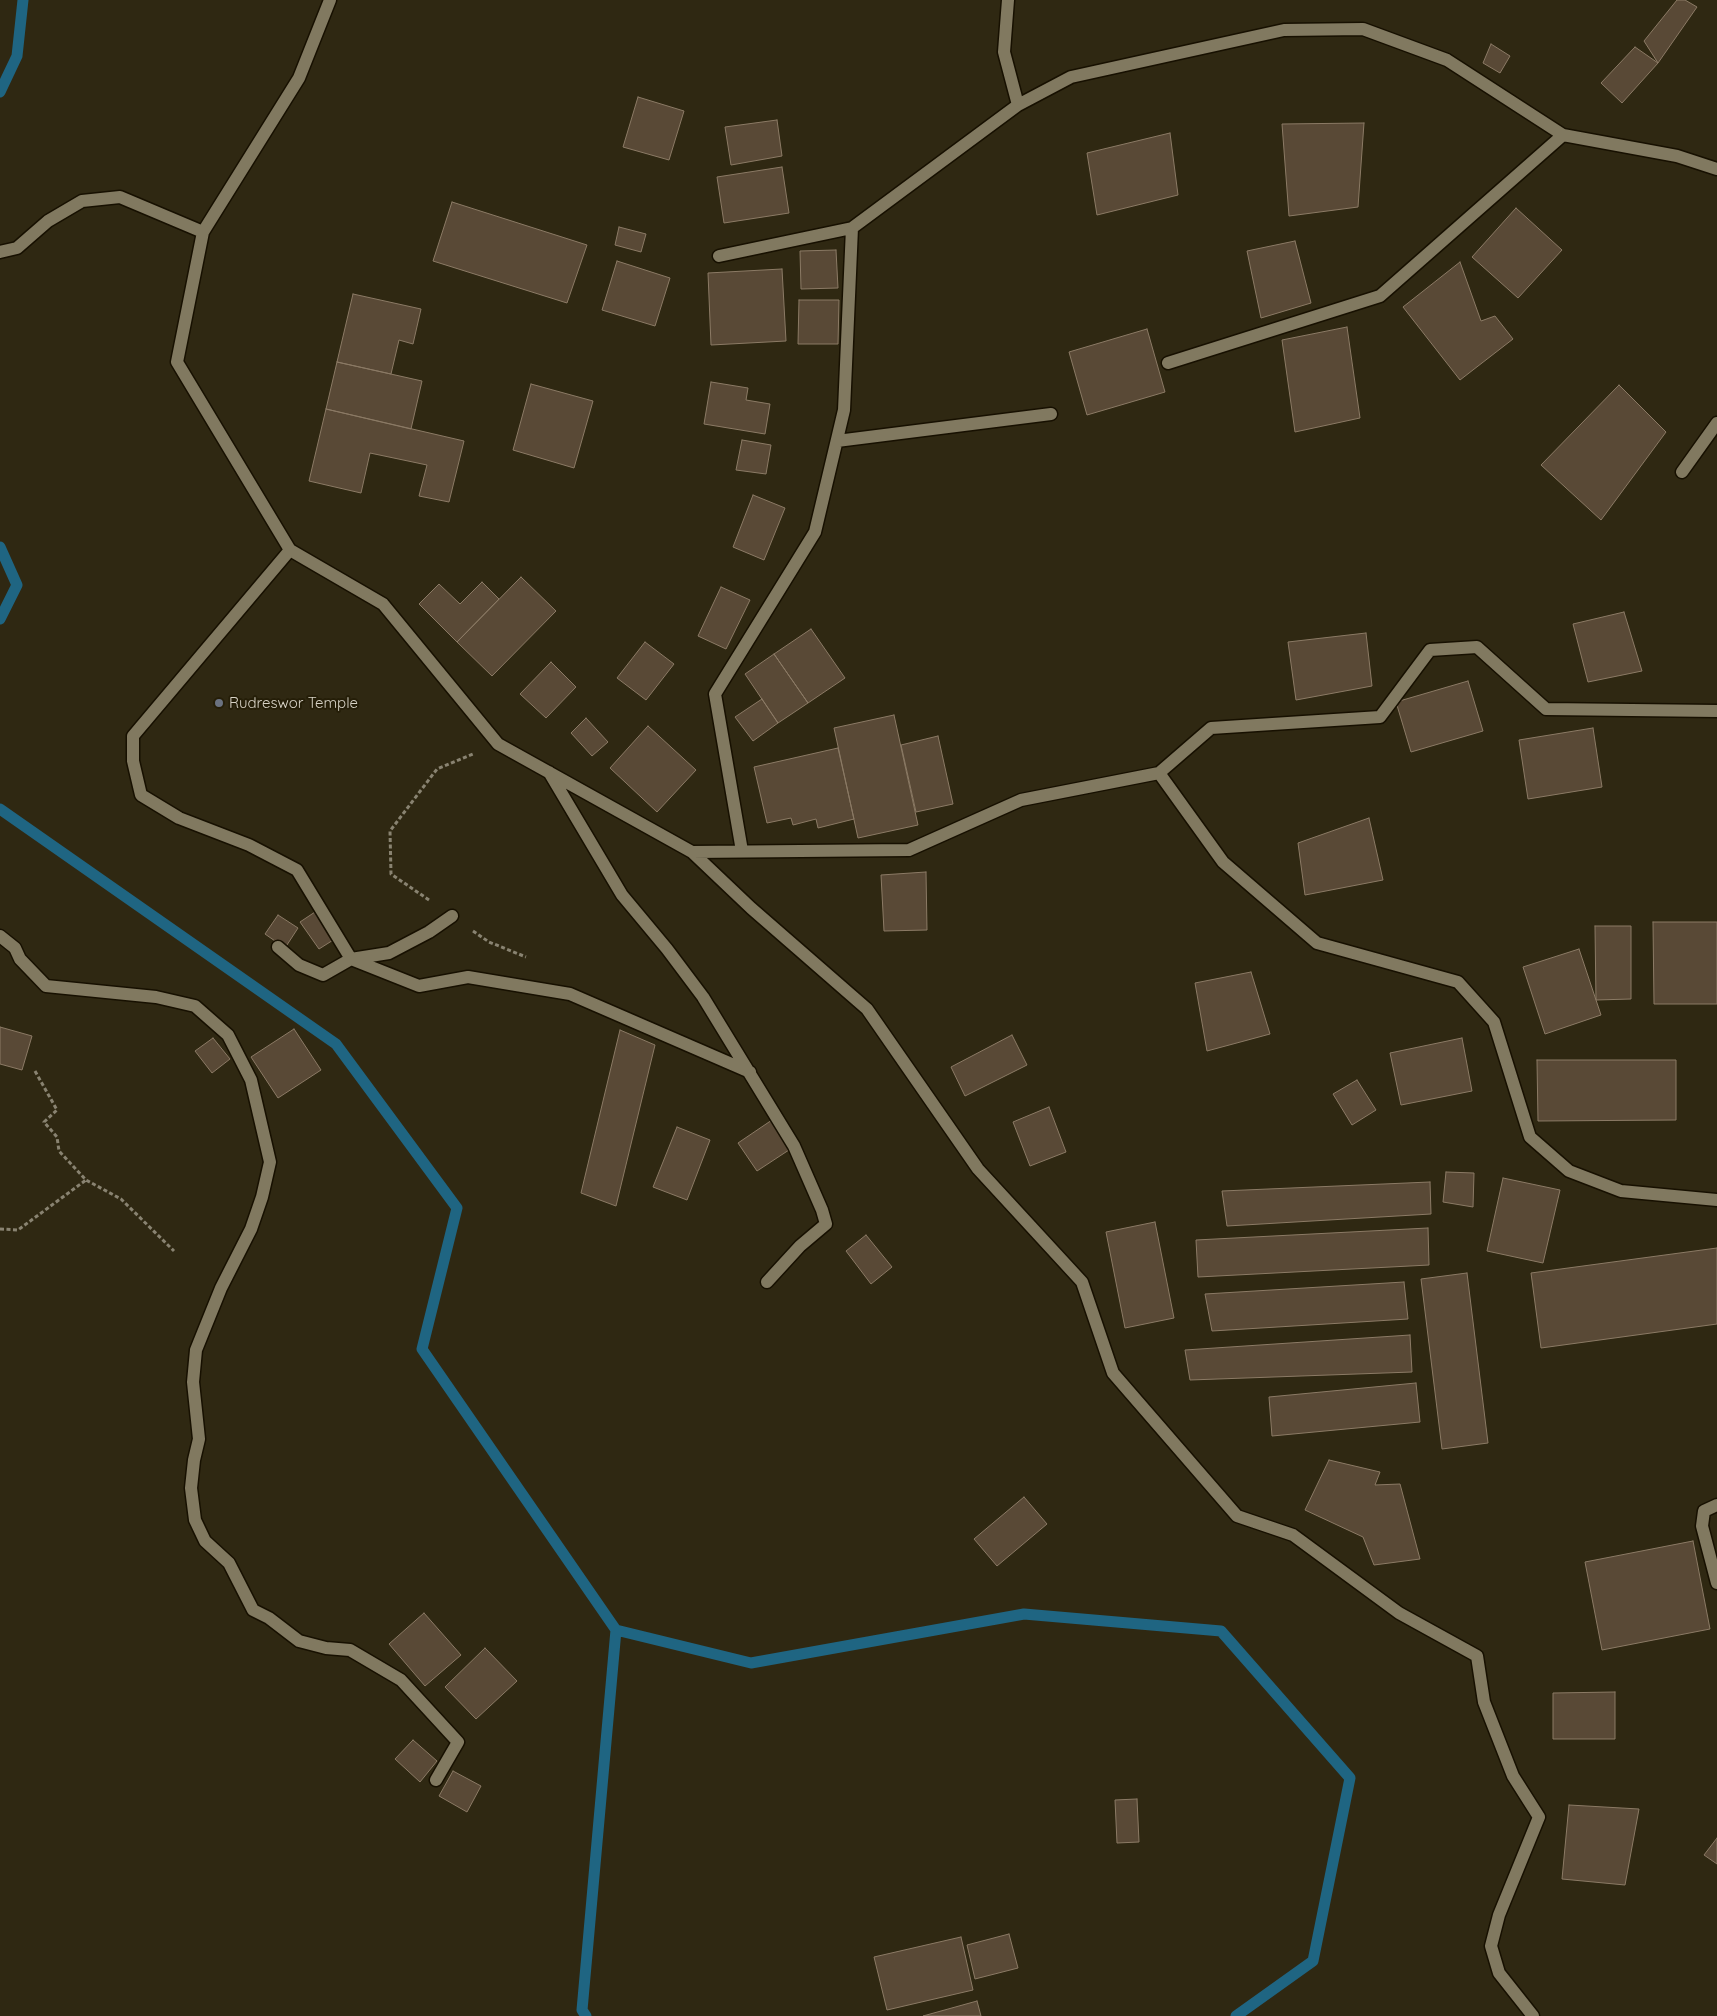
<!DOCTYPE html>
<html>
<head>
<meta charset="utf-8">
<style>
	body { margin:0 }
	canvas { display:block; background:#2f2812 }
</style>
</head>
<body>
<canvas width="1717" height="2016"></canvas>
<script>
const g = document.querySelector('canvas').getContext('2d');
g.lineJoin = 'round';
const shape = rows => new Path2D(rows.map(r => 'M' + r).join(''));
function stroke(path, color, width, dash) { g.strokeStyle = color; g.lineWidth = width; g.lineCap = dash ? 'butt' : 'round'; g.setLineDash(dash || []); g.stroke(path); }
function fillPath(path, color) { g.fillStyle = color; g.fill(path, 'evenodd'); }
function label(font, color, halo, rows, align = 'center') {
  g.font = font + ' Quicksand,sans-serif'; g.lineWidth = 4; g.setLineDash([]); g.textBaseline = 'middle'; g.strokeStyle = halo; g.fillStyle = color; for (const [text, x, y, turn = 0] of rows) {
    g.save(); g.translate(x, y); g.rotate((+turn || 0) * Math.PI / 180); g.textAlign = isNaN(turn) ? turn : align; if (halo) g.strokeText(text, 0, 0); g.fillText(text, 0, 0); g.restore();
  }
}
const stream = shape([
	[0,92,17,56,23,0],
	[0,547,17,585,0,619],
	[0,809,336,1044,457,1208,422,1349,616,1630,582,2010,586,2016],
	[616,1630,751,1663,1024,1614,1221,1631,1350,1778,1313,1961,1236,2016]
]);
const building = shape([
	[1677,0,1685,0,1697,7,1658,63,1644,41,1677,0],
	[1491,44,1510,56,1500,73,1483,63,1491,44],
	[1635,47,1658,63,1622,103,1601,83,1635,47],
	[638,97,684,111,669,160,623,147,638,97],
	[777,120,782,156,731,165,725,127,777,120],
	[1364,123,1358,207,1289,216,1282,124,1364,123],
	[1170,133,1178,195,1097,215,1087,153,1170,133],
	[782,167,789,213,724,223,717,177,782,167],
	[452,202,587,245,567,303,433,261,452,202],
	[1516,208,1562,250,1518,298,1472,257,1516,208],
	[619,227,646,234,641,252,615,245,619,227],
	[1295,241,1311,303,1261,318,1247,251,1295,241],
	[836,250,838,288,801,289,800,251,836,250],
	[617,261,670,278,655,326,602,310,617,261],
	[1460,262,1481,321,1495,316,1513,339,1460,380,1403,307,1460,262],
	[782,269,786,341,711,345,708,273,782,269],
	[353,294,421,309,413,344,399,340,391,374,337,362,353,294],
	[799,300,839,300,838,344,798,344,799,300],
	[1347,327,1360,418,1295,432,1282,340,1347,327],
	[1147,329,1165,392,1087,415,1069,352,1147,329],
	[337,362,422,381,411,429,326,409,337,362],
	[711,382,748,388,746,400,770,404,765,434,704,424,711,382],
	[531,384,593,401,574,468,513,450,531,384],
	[1619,385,1666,432,1601,520,1541,465,1619,385],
	[326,409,464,441,449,502,419,496,427,465,370,453,361,493,309,481,326,409],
	[742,440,771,445,766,474,736,470,742,440],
	[753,495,785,508,764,560,733,547,753,495],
	[521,577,556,611,492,676,457,642,521,577],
	[482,582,499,599,457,642,419,604,439,584,460,604,482,582],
	[721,587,750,600,726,649,698,636,721,587],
	[1624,612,1642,671,1588,682,1573,624,1624,612],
	[811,629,845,678,808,703,774,654,811,629],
	[1366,633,1372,686,1296,700,1288,642,1366,633],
	[645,642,674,664,646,700,617,678,645,642],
	[774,654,808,703,778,723,745,674,774,654],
	[551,662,576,687,546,718,520,694,551,662],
	[1468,681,1483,731,1411,752,1396,702,1468,681],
	[762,699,778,723,753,741,735,717,762,699],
	[894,715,918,825,858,838,834,728,894,715],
	[586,718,608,742,592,756,571,733,586,718],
	[648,726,696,770,657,812,610,768,648,726],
	[1593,728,1602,787,1528,799,1519,740,1593,728],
	[938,736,953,804,916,812,901,745,938,736],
	[838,748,854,819,818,828,816,819,793,825,791,818,767,823,754,767,838,748],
	[1369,818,1383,880,1305,895,1298,843,1369,818],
	[926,872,927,930,884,931,881,875,926,872],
	[318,910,338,937,319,949,300,922,318,910],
	[278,915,298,928,285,948,265,934,278,915],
	[1653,922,1717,922,1717,1004,1654,1004,1653,922],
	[1595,926,1631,926,1631,999,1596,1000,1595,926],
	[1579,949,1601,1015,1545,1034,1523,967,1579,949],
	[1251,972,1270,1034,1207,1051,1195,983,1251,972],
	[0,1027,32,1036,22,1070,0,1064,0,1027],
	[294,1029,321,1070,278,1098,251,1057,294,1029],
	[620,1030,655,1045,616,1206,581,1193,620,1030],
	[1012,1035,1027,1065,965,1096,951,1067,1012,1035],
	[213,1038,230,1059,212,1073,195,1051,213,1038],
	[1462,1038,1472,1091,1401,1105,1390,1053,1462,1038],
	[1537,1060,1676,1060,1676,1120,1538,1121,1537,1060],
	[1357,1080,1376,1110,1352,1125,1333,1094,1357,1080],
	[1049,1107,1066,1152,1030,1166,1013,1122,1049,1107],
	[772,1120,792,1148,757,1171,738,1143,772,1120],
	[677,1127,710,1140,687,1200,653,1187,677,1127],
	[1446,1172,1474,1173,1473,1207,1443,1202,1446,1172],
	[1503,1178,1560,1190,1543,1263,1487,1251,1503,1178],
	[1430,1182,1431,1214,1227,1226,1222,1191,1430,1182],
	[1155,1222,1174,1318,1125,1328,1106,1232,1155,1222],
	[1428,1228,1429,1265,1198,1277,1196,1240,1428,1228],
	[866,1235,892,1267,871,1284,846,1251,866,1235],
	[1717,1248,1717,1324,1541,1348,1531,1273,1717,1248],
	[1467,1273,1488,1443,1442,1449,1421,1279,1467,1273],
	[1404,1282,1408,1319,1212,1331,1205,1294,1404,1282],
	[1410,1335,1412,1372,1190,1380,1185,1350,1410,1335],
	[1416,1383,1420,1422,1272,1436,1269,1397,1416,1383],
	[1329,1460,1380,1472,1375,1485,1400,1484,1420,1559,1374,1565,1363,1537,1305,1510,1329,1460],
	[1024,1497,1047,1524,997,1566,974,1539,1024,1497],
	[1693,1541,1710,1629,1602,1650,1585,1562,1693,1541],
	[424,1613,461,1655,425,1686,389,1644,424,1613],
	[485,1648,517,1681,476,1719,445,1687,485,1648],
	[1615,1692,1615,1739,1553,1739,1553,1693,1615,1692],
	[413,1740,437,1761,420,1782,395,1759,413,1740],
	[453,1771,481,1786,467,1812,439,1796,453,1771],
	[1137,1799,1139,1842,1117,1843,1115,1800,1137,1799],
	[1569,1805,1639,1809,1625,1885,1562,1879,1569,1805],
	[1717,1838,1717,1864,1704,1855,1717,1838],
	[1009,1934,1018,1968,975,1979,967,1945,1009,1934],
	[961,1937,973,1990,887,2010,874,1957,961,1937],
	[977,2001,981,2016,923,2016,977,2001]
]);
const path = shape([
	[429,900,391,874,390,831,437,769,473,754],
	[473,931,489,942,526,957],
	[35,1071,57,1110,44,1122,57,1137,59,1151,86,1180,121,1199,174,1251],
	[0,1229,18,1230,86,1180]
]);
const minor = shape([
	[330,0,299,78,203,232,177,362,290,550,383,604,498,744,692,852,751,908,867,1009,978,1169,1082,1282,1113,1373,1237,1516,1293,1535,1399,1613,1477,1656,1484,1702,1513,1776,1539,1817,1499,1915,1491,1946,1499,1973,1533,2016],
	[1008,0,1004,52,1018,105],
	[0,252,17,248,48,221,82,201,120,197,203,232],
	[719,256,852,228],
	[1168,363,1380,296,1563,135],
	[837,441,1051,414],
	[1682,472,1717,423],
	[290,550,133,736,133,761,141,795,179,818,249,845,297,870,351,959,419,986,468,977,570,994,750,1072],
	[549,772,622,895,667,949,703,997,794,1146,822,1210,826,1224,800,1246,767,1282],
	[1159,773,1211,728,1380,717,1430,650,1477,647,1546,709,1717,711],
	[742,851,715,694,815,532,844,410,852,228,1018,105,1071,77,1284,30,1363,29,1447,60,1563,135,1677,156,1717,169],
	[692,852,909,850,1021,800,1159,773,1223,862,1317,943,1458,982,1494,1022,1530,1137,1569,1171,1621,1191,1717,1200],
	[0,936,15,948,20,959,46,986,156,997,195,1006,228,1035,251,1080,270,1162,262,1197,251,1229,221,1288,196,1350,193,1382,199,1439,194,1460,191,1488,195,1520,205,1541,229,1563,253,1610,269,1618,299,1641,326,1648,350,1650,401,1680,458,1742,436,1780],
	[278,947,299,965,323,975,351,959,389,953,429,932,452,916],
	[1717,1505,1704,1511,1702,1526,1717,1583]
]);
const markers = [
	[219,703,5,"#6b7280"]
];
const poiNames = [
	["Rudreswor Temple",229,703]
];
stroke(stream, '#1f6582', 11);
fillPath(building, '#594936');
stroke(building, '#8b7a65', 1);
stroke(minor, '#171000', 15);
stroke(path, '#898371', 3, [4, 2.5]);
stroke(minor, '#817960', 12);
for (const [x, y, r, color] of markers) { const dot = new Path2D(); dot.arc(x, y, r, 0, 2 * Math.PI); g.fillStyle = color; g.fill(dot); stroke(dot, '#251e08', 2); }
label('15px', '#d7d2c5', '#251e08', poiNames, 'left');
</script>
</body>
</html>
